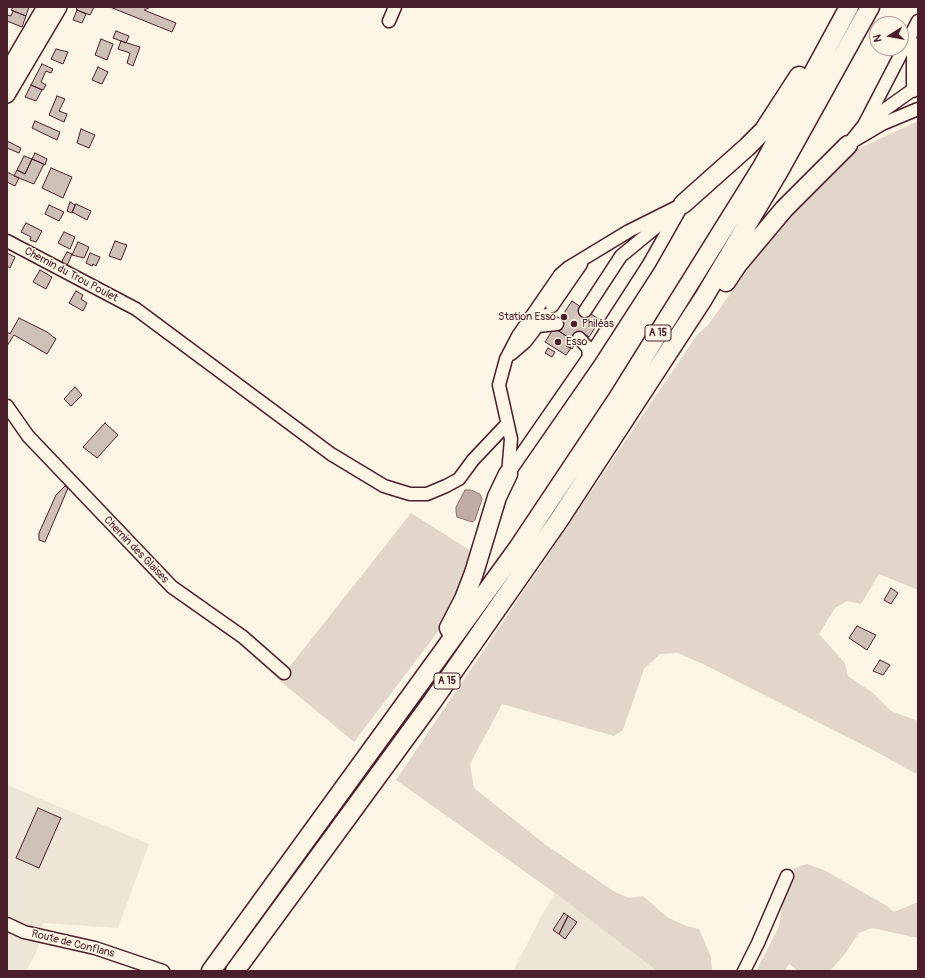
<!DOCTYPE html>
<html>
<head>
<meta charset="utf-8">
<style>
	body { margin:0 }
	#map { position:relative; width:925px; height:978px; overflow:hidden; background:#fcf5e5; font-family:Pangolin,sans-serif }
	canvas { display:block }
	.frame { position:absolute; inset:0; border:8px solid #4a1f2b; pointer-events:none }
	.north { position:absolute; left:869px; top:16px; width:40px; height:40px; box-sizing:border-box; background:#fcf5e5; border:1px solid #b59f9b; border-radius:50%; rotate:259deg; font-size:11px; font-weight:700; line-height:16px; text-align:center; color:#4a1f2b }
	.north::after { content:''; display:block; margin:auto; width:14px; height:18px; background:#4a1f2b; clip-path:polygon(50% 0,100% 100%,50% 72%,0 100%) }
</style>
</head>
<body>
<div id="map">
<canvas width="925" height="978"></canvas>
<div class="frame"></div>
<div class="north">N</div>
</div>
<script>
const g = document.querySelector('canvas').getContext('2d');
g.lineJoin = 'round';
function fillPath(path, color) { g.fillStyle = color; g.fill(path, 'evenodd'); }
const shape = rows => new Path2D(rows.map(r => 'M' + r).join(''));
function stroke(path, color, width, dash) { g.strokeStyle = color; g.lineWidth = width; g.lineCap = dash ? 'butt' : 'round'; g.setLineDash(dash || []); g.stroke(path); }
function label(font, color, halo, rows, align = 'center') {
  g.font = font + ' Pangolin,sans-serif'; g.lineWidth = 3; g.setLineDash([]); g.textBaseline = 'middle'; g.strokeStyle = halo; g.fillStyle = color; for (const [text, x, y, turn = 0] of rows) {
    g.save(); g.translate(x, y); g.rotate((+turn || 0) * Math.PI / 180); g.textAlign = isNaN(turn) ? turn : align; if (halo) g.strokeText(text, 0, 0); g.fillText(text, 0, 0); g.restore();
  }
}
const built = shape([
	[7,785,149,844,118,928,43,923,37,951,26,971,7,971],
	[555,893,657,971,513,971,544,911]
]);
const green = shape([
	[918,121,918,590,879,574,861,604,847,601,835,608,819,634,845,663,848,676,873,693,891,711,918,721,918,775,873,750,705,665,678,653,660,654,644,669,623,730,614,736,502,704,470,764,474,788,546,845,615,892,629,898,643,896,667,917,686,926,699,929,711,957,712,971,657,971,555,893,396,780,697,335,708,325,781,223,856,150],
	[411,513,474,553,443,625,354,742,279,680],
	[807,864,824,870,887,906,894,912,918,902,918,938,872,928,859,933,844,955,830,971,798,971,789,964,785,971,756,971,779,927,787,876,794,868]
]);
const water = shape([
	[465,490,471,490,480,494,482,499,475,520,472,522,457,517,456,512,456,507,465,490]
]);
const building = shape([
	[13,7,29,7,26,16,11,10,13,7],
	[76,7,94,7,90,15,77,10,76,7],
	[110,7,151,7,144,10,176,23,172,32,110,7],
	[77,10,86,14,82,23,73,20,77,10],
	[13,11,26,16,22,27,7,21,7,15,11,16,13,11],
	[116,31,129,36,126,43,113,38,116,31],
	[101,39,113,44,107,60,95,55,101,39],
	[121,41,140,47,133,66,127,63,130,53,118,49,121,41],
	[56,49,68,52,63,64,51,59,56,49],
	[42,64,53,69,51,73,46,71,41,82,46,85,43,90,31,85,42,64],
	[98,67,108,72,102,84,92,80,98,67],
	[31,85,42,90,36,101,25,97,31,85],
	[57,96,65,99,59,111,67,114,64,122,49,115,57,96],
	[35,121,60,132,57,140,32,128,35,121],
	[81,129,95,135,89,148,77,143,81,129],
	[7,141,21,148,19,153,7,148,7,141],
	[35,153,47,159,45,165,32,159,35,153],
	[24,156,32,159,25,174,17,170,24,156],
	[32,159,44,164,34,184,14,176,17,170,25,174,32,159],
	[51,168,72,177,63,198,42,188,51,168],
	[7,172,19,178,15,186,7,182,7,172],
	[70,202,75,205,72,213,67,211,70,202],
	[76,204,91,211,87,220,72,212,76,204],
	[49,205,64,212,59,221,45,214,49,205],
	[26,223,42,231,36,242,30,240,31,237,21,232,26,223],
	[64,232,75,237,70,249,58,243,64,232],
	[115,241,127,245,121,260,109,256,115,241],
	[78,242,89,247,84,258,72,255,78,242],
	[67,252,72,254,67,266,61,263,67,252],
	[7,253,15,257,10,268,7,266,7,253],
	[90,253,100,257,96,266,93,264,92,266,86,263,90,253],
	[40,270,52,277,46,289,33,282,40,270],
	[76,291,83,295,81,299,87,303,83,311,69,303,76,291],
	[572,301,600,320,589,337,583,333,572,349,566,346,571,339,554,328,572,301],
	[19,318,47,332,56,339,47,354,14,335,7,346,7,332,10,334,19,318],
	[554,328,571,339,566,346,571,348,566,355,545,342,554,328],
	[548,348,555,352,552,357,545,353,548,348],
	[75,387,82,395,71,406,64,399,75,387],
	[105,423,118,435,97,458,83,447,105,423],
	[65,486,68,488,45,542,39,540,39,533,56,495,65,486],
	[891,588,898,593,891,604,884,600,891,588],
	[857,626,876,635,867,650,849,638,857,626],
	[880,660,890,665,883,675,873,671,880,660],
	[38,808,61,818,39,868,16,858,38,808],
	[564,913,568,916,559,934,553,930,564,913],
	[568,916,577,922,565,939,559,934,568,916]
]);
const minorTunnel = shape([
	[557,324,577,322,585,311]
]);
const minor = shape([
	[389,21,395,7],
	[913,91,913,55,918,44],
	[866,123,918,86],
	[855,140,882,124,918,109],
	[848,145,864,125,918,21],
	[7,241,136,309,331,454,384,486,410,494,427,494,446,486,459,479,473,460,507,424],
	[552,306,581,264],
	[585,311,621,256,666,219],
	[538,326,557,324],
	[579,338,588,348,589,357],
	[511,354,525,342,546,315],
	[7,406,28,436,172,587,243,637,284,673],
	[510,471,589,357,649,264,683,204],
	[508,474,511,439,499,385,506,359,518,336,560,275,568,268,629,231,683,204],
	[7,924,24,932,95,948,163,971],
	[744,971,758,943,787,876]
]);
const major = shape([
	[7,72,45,7],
	[7,95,59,7]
]);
const highway = shape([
	[683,204,747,147,764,130,799,76],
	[726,282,738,264,784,209,848,145],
	[450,630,449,628,464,599,474,573,497,497,508,474],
	[211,971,518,548,618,398,762,167,849,7],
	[235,971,432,702,559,520,703,299,779,171,870,7]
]);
const markers = [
	[564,317,4,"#4a1f2b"],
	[574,324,4,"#4a1f2b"],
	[558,342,4,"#4a1f2b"]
];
const shields = [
	[658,333,26],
	[447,681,26]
];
const shieldNames = [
	["A 15",658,333],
	["A 15",447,681]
];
const streetNames = [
	["Chemin du Trou Poulet",71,275,28],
	["Chemin des Glaises",136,550,46],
	["Route de Conflans",73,944,14]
];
const poiNames = [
	["Station Esso",556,317,"right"],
	["Philéas",582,324],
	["Esso",566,342]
];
fillPath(built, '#eee5d7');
fillPath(green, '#e2d5ca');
fillPath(water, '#c0aca5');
stroke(water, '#917474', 1);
fillPath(building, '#cfc0b7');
stroke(building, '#4a1f2b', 1);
stroke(minorTunnel, '#d8cac0', 12, [12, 6]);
stroke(minor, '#4a1f2b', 15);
stroke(major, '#4a1f2b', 18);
stroke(highway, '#4a1f2b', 21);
stroke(minor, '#fcf5e5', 12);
stroke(major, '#fcf5e5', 15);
stroke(highway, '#fcf5e5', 18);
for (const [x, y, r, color] of markers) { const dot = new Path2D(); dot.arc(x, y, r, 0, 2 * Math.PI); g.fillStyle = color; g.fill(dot); stroke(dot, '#fcf5e5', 1.5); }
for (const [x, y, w] of shields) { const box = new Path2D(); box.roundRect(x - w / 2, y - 8, w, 16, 3); g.fillStyle = '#fcf5e5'; g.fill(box); stroke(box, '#4a1f2b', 1); }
label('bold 10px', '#4a1f2b', null, shieldNames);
label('11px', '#4a1f2b', '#fcf5e5', streetNames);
label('11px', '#4a1f2b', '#fcf5e5', poiNames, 'left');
</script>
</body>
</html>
